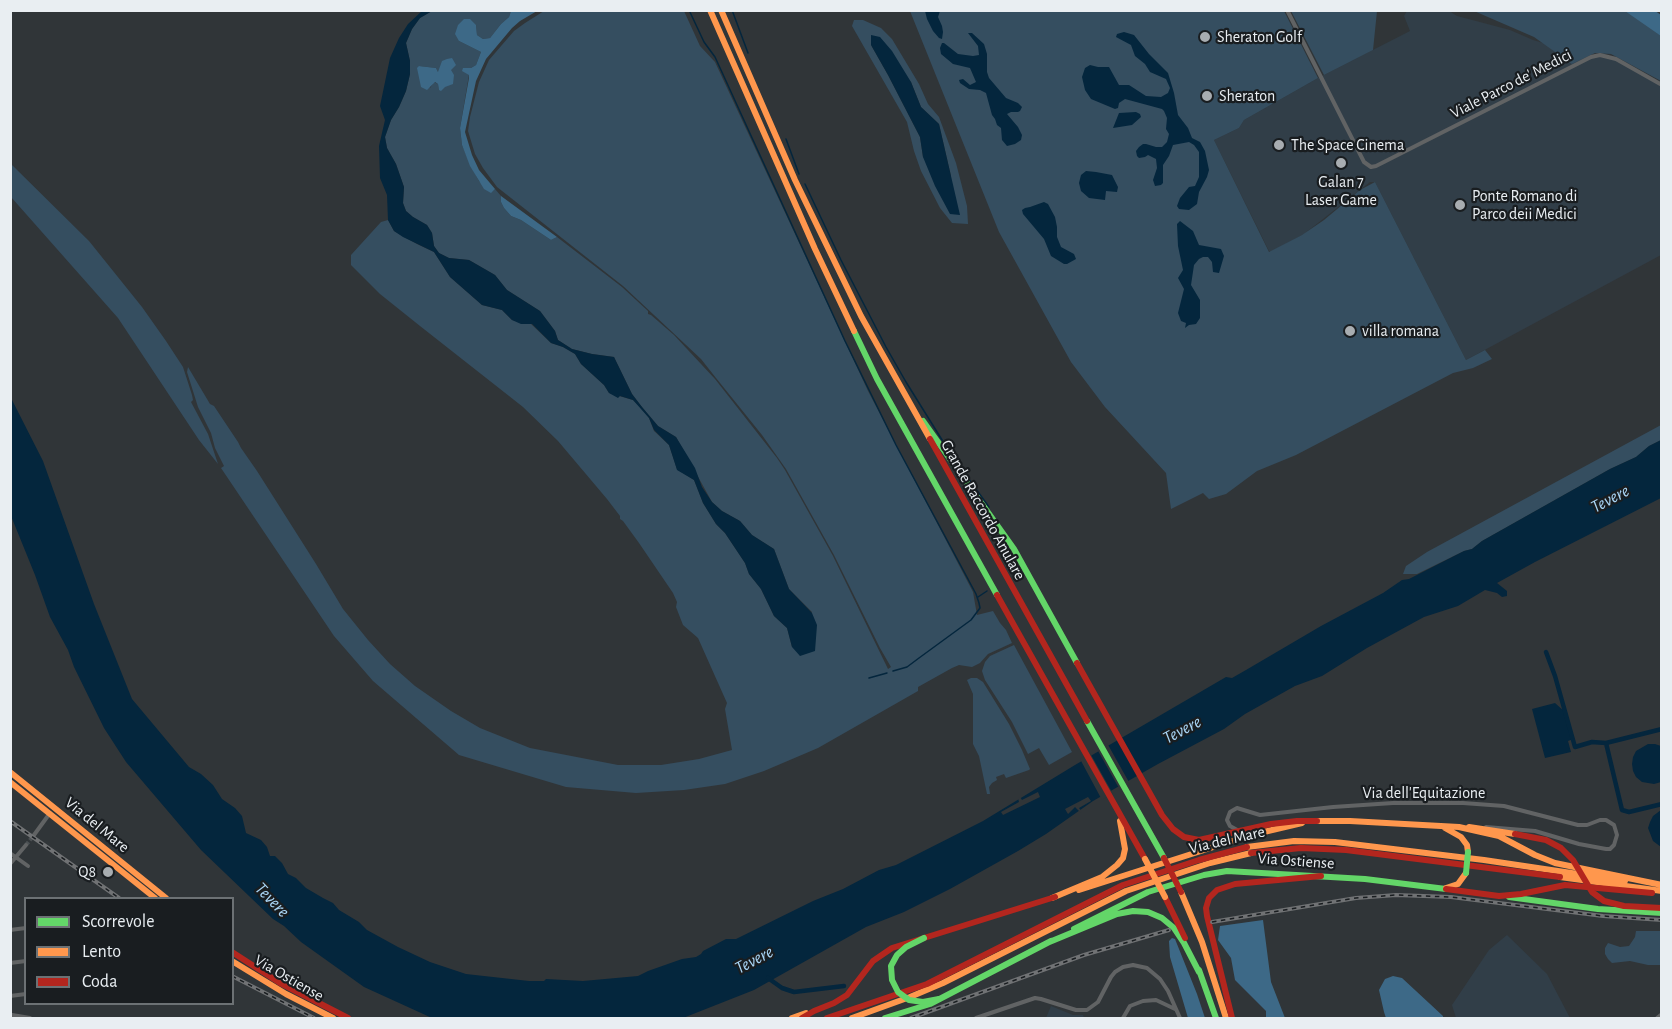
<!DOCTYPE html>
<html>
<head>
<meta charset="utf-8">
<style>
	body { margin:0 }
	#map { position:relative; width:1672px; height:1029px; overflow:hidden; background:#303538; font-family:"Alegreya Sans",sans-serif }
	canvas { display:block }
	.frame { position:absolute; inset:0; border:12px solid #e9eef2; pointer-events:none }
	.legend { position:absolute; left:24px; top:897px; width:210px; height:108px; box-sizing:border-box; background:#191d20; border:2px solid #6c7174; margin:0; padding:8px 10px; list-style:none; font-size:18px; color:#e9eef2 }
	.legend li { display:flex; align-items:center; gap:12px; height:30px }
	.legend b { width:30px; border:2px solid #6c7174 }
</style>
</head>
<body>
<div id="map">
<canvas width="1672" height="1029"></canvas>
<div class="frame"></div>
<ul class="legend">
<li><b style="height:8px;background:#63d668"></b>Scorrevole</li>
<li><b style="height:8px;background:#ff974d"></b>Lento</li>
<li><b style="height:8px;background:#b3261e"></b>Coda</li>
</ul>
</div>
<script>
const g = document.querySelector('canvas').getContext('2d');
g.lineJoin = 'round';
function fillPath(path, color) { g.fillStyle = color; g.fill(path, 'evenodd'); }
const shape = rows => new Path2D(rows.map(r => 'M' + r).join(''));
function stroke(path, color, width, dash) { g.strokeStyle = color; g.lineWidth = width; g.lineCap = dash ? 'butt' : 'round'; g.setLineDash(dash || []); g.stroke(path); }
function label(font, color, halo, rows, align = 'center') {
  g.font = font + ' "Alegreya Sans",sans-serif'; g.lineWidth = 4.5; g.setLineDash([]); g.textBaseline = 'middle'; g.strokeStyle = halo; g.fillStyle = color; for (const [text, x, y, turn = 0] of rows) {
    g.save(); g.translate(x, y); g.rotate((+turn || 0) * Math.PI / 180); g.textAlign = isNaN(turn) ? turn : align; if (halo) g.strokeText(text, 0, 0); g.fillText(text, 0, 0); g.restore();
  }
}
const built = shape([
	[1407,11,1449,11,1457,16,1510,30,1533,40,1591,57,1609,56,1661,85,1661,255,1466,360,1375,182,1370,182,1304,234,1271,252,1269,251,1214,140,1239,128,1244,120,1318,78,1410,31,1404,16],
	[1507,935,1547,974,1570,1018,1456,1018,1452,1005,1489,950],
	[1051,1006,1073,1015,1083,1015,1084,1018,1046,1018]
]);
const green = shape([
	[432,11,511,11,509,17,501,24,490,38,483,39,477,35,476,25,459,41,481,52,476,65,471,68,469,75,460,128,462,145,471,166,479,181,491,192,495,189,501,196,501,202,504,208,511,216,521,220,551,240,557,237,622,287,648,311,648,314,651,315,674,335,715,379,777,458,785,470,833,556,888,669,891,667,880,648,834,555,786,469,762,435,716,378,701,359,623,286,497,187,483,168,475,154,468,131,470,117,479,82,489,60,514,31,525,23,544,11,684,11,700,46,715,62,868,391,973,592,977,615,993,611,1000,623,1006,630,1012,643,988,654,980,663,972,667,959,665,952,668,918,687,918,691,818,748,764,771,725,784,684,790,636,793,566,787,459,755,373,681,334,636,221,468,224,466,215,448,211,433,198,407,187,372,188,367,210,404,214,406,238,442,241,448,257,471,316,564,343,609,368,640,390,664,415,686,451,711,480,728,530,748,618,765,661,765,699,759,732,750,725,709,727,703,698,638,683,625,676,607,677,602,673,593,639,543,623,521,620,519,620,516,607,499,558,441,523,407,420,326,380,294,351,265,351,255,381,222,388,220,394,231,417,244,434,252,450,277,482,305,502,310,512,320,531,324,551,343,563,347,575,354,581,364,604,385,609,393,633,400,640,407,649,418,654,431,669,445,677,469,694,480,703,503,716,524,725,533,745,563,749,574,761,589,774,616,787,628,792,647,812,612,789,589,774,549,752,535,740,521,722,511,712,502,676,437,658,426,642,407,632,394,614,357,592,354,572,349,558,340,555,331,540,311,507,290,495,275,469,260,449,258,439,253,434,246,432,233,427,225,413,217,406,211,403,203,404,187,396,164,387,148,385,137,391,120,399,107,406,91,410,74,410,61,406,43,412,29,420,18],
	[419,66,436,68,438,72,439,90,438,84,434,82,430,88],
	[910,11,1284,11,1318,78,1244,120,1239,128,1214,140,1269,252,1302,235,1324,220,1360,190,1375,182,1466,360,1485,350,1492,359,1473,368,1453,373,1296,455,1257,471,1226,494,1209,499,1203,493,1171,509,1166,473,1105,407,1071,362,999,232],
	[1291,11,1377,11,1373,50,1324,75],
	[1474,11,1655,11,1661,15,1661,81,1611,54,1595,53,1572,64,1534,37],
	[854,20,863,20,881,28,892,39,919,84,928,104,939,117,956,163,967,206,968,224,952,223,940,208,921,171,914,151,907,122,852,26],
	[871,45,911,82,921,107,939,124,951,176,923,157,920,137,888,75],
	[10,163,89,241,142,307,166,341,183,367,192,395,193,400,191,402,208,434,218,464,199,440,118,318,11,197],
	[1661,425,1661,440,1649,446,1636,457,1610,469,1482,541,1472,549,1464,551,1417,574,1403,574,1406,566,1427,552],
	[1014,645,1072,752,1049,765,1039,748,1028,754,1012,722,985,680,982,671,985,662,990,656],
	[971,678,977,678,983,682,1009,724,1022,750,1030,769,1029,770,1006,778,1004,774,996,777,997,780,992,783,989,787,990,794,987,794,979,756,973,744,973,694,967,680],
	[1636,931,1661,931,1661,965,1648,965,1630,961,1612,963,1608,959,1605,954,1605,948,1608,943,1620,947,1629,946,1635,937]
]);
const forest = shape([
	[511,11,537,11,520,21,512,28,486,59,476,81,465,132,472,155,479,170,495,189,491,193,484,189,470,166,462,145,460,128,469,78,469,75,462,71,463,68,471,68,476,65,481,52,459,41,455,34,458,25,464,19,470,19,476,25,477,35,483,39,490,38,501,24,509,17],
	[1625,11,1655,11,1661,15,1661,36],
	[452,58,456,65,451,70,454,75,453,84,445,87,441,91,439,90,438,84,435,82,427,90,421,87,417,68,419,66,436,68,438,72,442,61,447,59],
	[501,196,557,237,551,240,521,220,511,216,504,208,501,202],
	[1263,920,1271,982,1285,1018,1266,1018,1266,1011,1235,980,1231,958,1218,940,1220,926],
	[1172,938,1175,939,1197,994,1205,1018,1188,1018,1170,957,1169,941],
	[1393,976,1402,978,1443,1016,1443,1018,1386,1018,1384,1012,1379,990,1385,979]
]);
const water = shape([
	[422,11,432,11,420,18,412,29,406,43,410,61,410,74,406,91,399,107,391,120,385,137,387,148,396,164,404,187,403,203,406,211,413,217,427,225,432,233,434,246,439,253,449,258,469,260,495,275,507,290,540,311,555,331,558,340,572,349,592,354,614,357,632,394,642,407,658,426,676,437,695,468,702,487,712,502,722,511,740,521,752,535,774,549,789,589,812,613,817,625,815,651,800,656,792,647,787,628,774,616,761,589,749,574,745,563,725,533,716,524,703,503,694,480,677,470,669,445,654,430,649,418,633,400,620,396,618,398,609,393,604,385,581,364,575,354,563,347,551,343,532,324,521,324,512,320,502,310,482,305,450,277,434,252,403,237,394,231,388,220,387,195,380,178,379,146,385,120,380,106,390,58,399,38,408,24],
	[925,11,940,11,938,17,942,26,943,32,942,39,939,38,933,31,927,19],
	[1124,32,1134,35,1149,54,1168,73,1174,93,1178,115,1188,128,1192,138,1200,142,1205,151,1209,170,1207,177,1199,192,1197,204,1189,210,1179,209,1177,206,1180,198,1189,187,1195,186,1199,177,1199,152,1194,145,1189,142,1173,145,1169,156,1163,165,1163,183,1161,185,1155,186,1153,180,1157,168,1156,159,1148,155,1145,157,1139,158,1137,156,1136,151,1139,147,1143,144,1146,144,1156,147,1162,147,1167,142,1169,134,1166,129,1167,118,1164,111,1162,109,1125,99,1119,103,1118,108,1115,109,1091,99,1085,90,1082,77,1085,68,1090,65,1098,67,1109,67,1119,85,1129,85,1146,96,1161,97,1168,93,1170,88,1166,79,1150,72,1145,64,1135,56,1131,45,1116,37,1117,34],
	[968,33,972,33,984,44,987,54,987,72,989,78,1006,98,1018,103,1022,107,1020,111,1018,112,1011,112,1007,114,1018,127,1022,135,1021,140,1015,144,1007,146,1002,140,1001,128,997,125,995,119,992,115,986,93,980,90,969,89,960,83,959,80,963,79,970,85,976,82,970,68,953,64,941,54,940,48,942,43,944,43,958,54,973,56,979,55,978,46],
	[871,35,880,37,892,51,911,82,921,107,939,124,960,215,950,214,935,186,923,157,920,137,888,75,871,45],
	[1136,112,1140,114,1141,117,1132,125,1113,128,1119,113],
	[1086,171,1096,172,1112,175,1118,187,1117,192,1106,191,1105,200,1089,198,1081,191,1079,183,1081,175],
	[1044,202,1048,204,1055,217,1057,227,1057,237,1061,247,1074,254,1076,259,1067,264,1064,264,1051,256,1044,239,1023,214,1022,210,1025,208,1030,207],
	[1180,221,1193,231,1199,245,1221,249,1224,256,1219,273,1213,272,1212,262,1208,257,1203,257,1199,259,1194,265,1191,285,1200,300,1200,318,1196,324,1189,325,1185,328,1186,323,1181,321,1178,313,1184,289,1178,278,1183,270,1178,246,1177,224],
	[10,396,43,461,94,604,132,699,189,767,201,774,213,785,222,799,235,808,242,816,246,833,261,840,267,847,270,856,275,856,282,863,288,874,296,878,306,888,323,898,333,903,339,910,359,922,367,930,398,947,430,962,466,974,529,981,544,981,546,979,583,981,638,976,648,971,682,959,696,957,701,954,703,951,726,939,736,939,813,901,843,889,879,870,896,865,983,821,1075,765,1226,677,1232,678,1246,670,1321,626,1383,593,1402,580,1409,579,1464,551,1472,549,1482,541,1610,469,1636,457,1649,446,1661,440,1661,498,1535,562,1497,583,1507,591,1507,596,1502,597,1497,593,1485,590,1458,606,1424,617,1367,648,1322,676,1295,686,1245,714,1224,729,1158,764,1093,801,1046,834,1018,851,950,889,904,912,866,927,754,990,683,1018,432,1018,364,987,301,942,284,926,273,919,201,850,126,762,104,728,74,667,68,650,50,617,35,575,11,516],
	[1555,703,1565,712,1573,739,1568,741,1571,752,1545,758,1532,709],
	[1648,744,1655,744,1661,746,1661,782,1654,784,1642,782,1636,777,1633,771,1632,764,1633,757,1636,751],
	[1661,810,1661,847,1653,841,1648,828,1650,822,1653,816]
]);
const pier = shape([
	[1107,743,1130,784,1120,790,1097,749],
	[1090,753,1113,794,1102,800,1080,759],
	[1038,792,1040,797,1003,815,1001,812,1019,802,1018,798,1020,797,1022,800],
	[1088,797,1091,801,1079,808,1082,812,1081,813,1075,807,1068,814,1065,809]
]);
const stream = shape([
	[689,10,704,42,715,57,845,341,896,445,976,594,979,603,980,608,971,620,919,658,907,667,893,671],
	[732,10,748,53],
	[786,139,799,174],
	[805,184,841,260,886,347,906,382,952,456],
	[960,467,989,507],
	[978,597,987,591],
	[869,678,887,673]
]);
const canal = shape([
	[1546,652,1555,676,1575,747,1592,742,1606,743,1622,810,1629,812,1662,804],
	[1606,743,1662,729],
	[768,978,782,988,794,992,844,986]
]);
const streetTunnel = shape([
	[26,845,34,835]
]);
const street = shape([
	[1287,10,1364,162,1371,167,1376,166,1591,57,1600,55,1616,59,1662,85],
	[1239,831,1230,826,1227,820,1230,812,1237,808,1260,815,1333,807,1393,803,1463,803,1504,806,1578,825,1587,825,1600,820,1606,820,1614,825,1617,835,1614,845,1610,849,1606,849,1579,844,1535,831,1486,827],
	[34,835,50,813],
	[10,853,28,866],
	[10,864,26,845],
	[10,930,26,928],
	[10,963,26,961],
	[10,996,26,994],
	[12,1015,30,1018],
	[976,1018,1035,998,1041,999,1076,1010,1087,1010,1098,1002,1111,977,1115,972,1123,967,1133,965,1147,968,1160,979,1168,991,1180,1018],
	[1123,1018,1130,1006,1143,1001,1156,1000,1175,1009],
	[1657,1018,1662,1014]
]);
const fast = shape([
	[854,331,877,379,997,595],
	[923,421,1014,549,1077,663],
	[1087,721,1164,858],
	[1509,897,1598,909,1662,913],
	[1074,929,1148,892,1204,875,1227,871,1365,879,1446,889],
	[1047,943,1117,914,1133,911,1148,912,1162,918,1174,928,1184,943,1199,972],
	[1199,970,1216,1018],
	[885,1018,930,1004,1051,941]
]);
const slow = shape([
	[710,10,815,249,854,331],
	[721,10,795,180,861,316,930,439],
	[10,772,166,898],
	[10,782,155,898],
	[1315,821,1350,821,1459,827,1499,836,1535,855,1555,863,1662,885],
	[1469,827,1515,834],
	[1445,828,1461,837,1467,845,1468,852],
	[1247,847,1294,841,1335,842,1484,860,1625,881],
	[1560,877,1662,891],
	[1446,888,1458,884,1466,873],
	[1079,890,1251,835,1302,823],
	[1181,892,1202,942,1226,1018],
	[1052,898,1102,877,1117,865,1123,858,1125,849,1120,821],
	[232,961,286,994,333,1018],
	[792,1018,806,1013],
	[852,1018,910,997,943,983,1126,891,1210,863,1251,853]
]);
const jam = shape([
	[930,439,1087,721],
	[997,595,1145,859],
	[1077,663,1162,815,1173,829,1184,837,1199,840,1271,824,1297,821,1317,821],
	[1251,853,1301,848,1346,850,1560,877],
	[1446,889,1499,896,1521,894,1565,885,1652,893],
	[1165,897,1185,938],
	[232,952,280,983,348,1018],
	[802,1018,814,1011,834,1003,847,995,873,961,892,948,1055,897],
	[827,1018,927,984,1123,885,1199,860,1247,847],
	[1232,1018,1207,916,1206,908,1209,898,1217,890,1235,884,1321,876]
]);
const rail = shape([
	[10,821,119,898],
	[1212,922,1356,898,1396,895,1451,897,1603,916,1662,920],
	[232,976,314,1018],
	[911,1018,1084,955,1169,930]
]);
const fastBridge = shape([
	[1466,873,1468,852],
	[924,938,906,947,897,955,891,966,892,980,898,992,909,1000,923,1002,939,999]
]);
const slowBridge = shape([
	[1145,859,1165,897]
]);
const jamBridge = shape([
	[1515,834,1546,840,1561,848,1573,860,1592,892,1604,901,1624,906,1662,908],
	[1164,858,1181,892]
]);
const markers = [
	[1205,37,6,"#a8adb1"],
	[1207,96,6,"#a8adb1"],
	[1279,145,6,"#a8adb1"],
	[1341,163,6,"#a8adb1"],
	[1460,205,6,"#a8adb1"],
	[1350,331,6,"#a8adb1"],
	[108,872,6,"#a8adb1"]
];
const poiNames = [
	["Sheraton Golf",1217,37],
	["Sheraton",1219,96],
	["The Space Cinema",1291,145],
	["Galan 7",1341,182,"center"],
	["Laser Game",1341,200,"center"],
	["Ponte Romano di",1472,196],
	["Parco deii Medici",1472,214],
	["villa romana",1362,331],
	["Q8",96,872,"right"]
];
const streetNames = [
	["Viale Parco de' Medici",1511,84,-27],
	["Grande Raccordo Anulare",983,510,61],
	["Via dell'Equitazione",1424,793],
	["Via del Mare",97,825,39],
	["Via del Mare",1227,840,-13],
	["Via Ostiense",1296,861,4],
	["Via Ostiense",289,978,30]
];
const waterNames = [
	["Tevere",1610,499,-28],
	["Tevere",1182,730,-28],
	["Tevere",272,900,46],
	["Tevere",754,960,-28]
];
fillPath(built, '#313e48');
fillPath(green, '#354e60');
fillPath(forest, '#3d6987');
fillPath(water, '#04263d');
fillPath(pier, '#303538');
stroke(stream, '#04263d', 1.5);
stroke(canal, '#04263d', 4.5);
stroke(streetTunnel, '#4c5154', 4, [4, 2]);
stroke(street, '#616364', 4);
stroke(fast, '#63d668', 6);
stroke(slow, '#ff974d', 6);
stroke(jam, '#b3261e', 6);
stroke(rail, '#707274', 4);
stroke(rail, '#191d20', 1.5, [4.5]);
stroke(fastBridge, '#63d668', 6);
stroke(slowBridge, '#ff974d', 6);
stroke(jamBridge, '#b3261e', 6);
for (const [x, y, r, color] of markers) { const dot = new Path2D(); dot.arc(x, y, r, 0, 2 * Math.PI); g.fillStyle = color; g.fill(dot); stroke(dot, '#191d20', 2); }
label('16px', '#e9eef2', '#191d20', poiNames, 'left');
label('16px', '#e9eef2', '#191d20', streetNames);
label('italic 18px', '#a9d5f5', '#191d20', waterNames);
</script>
</body>
</html>
